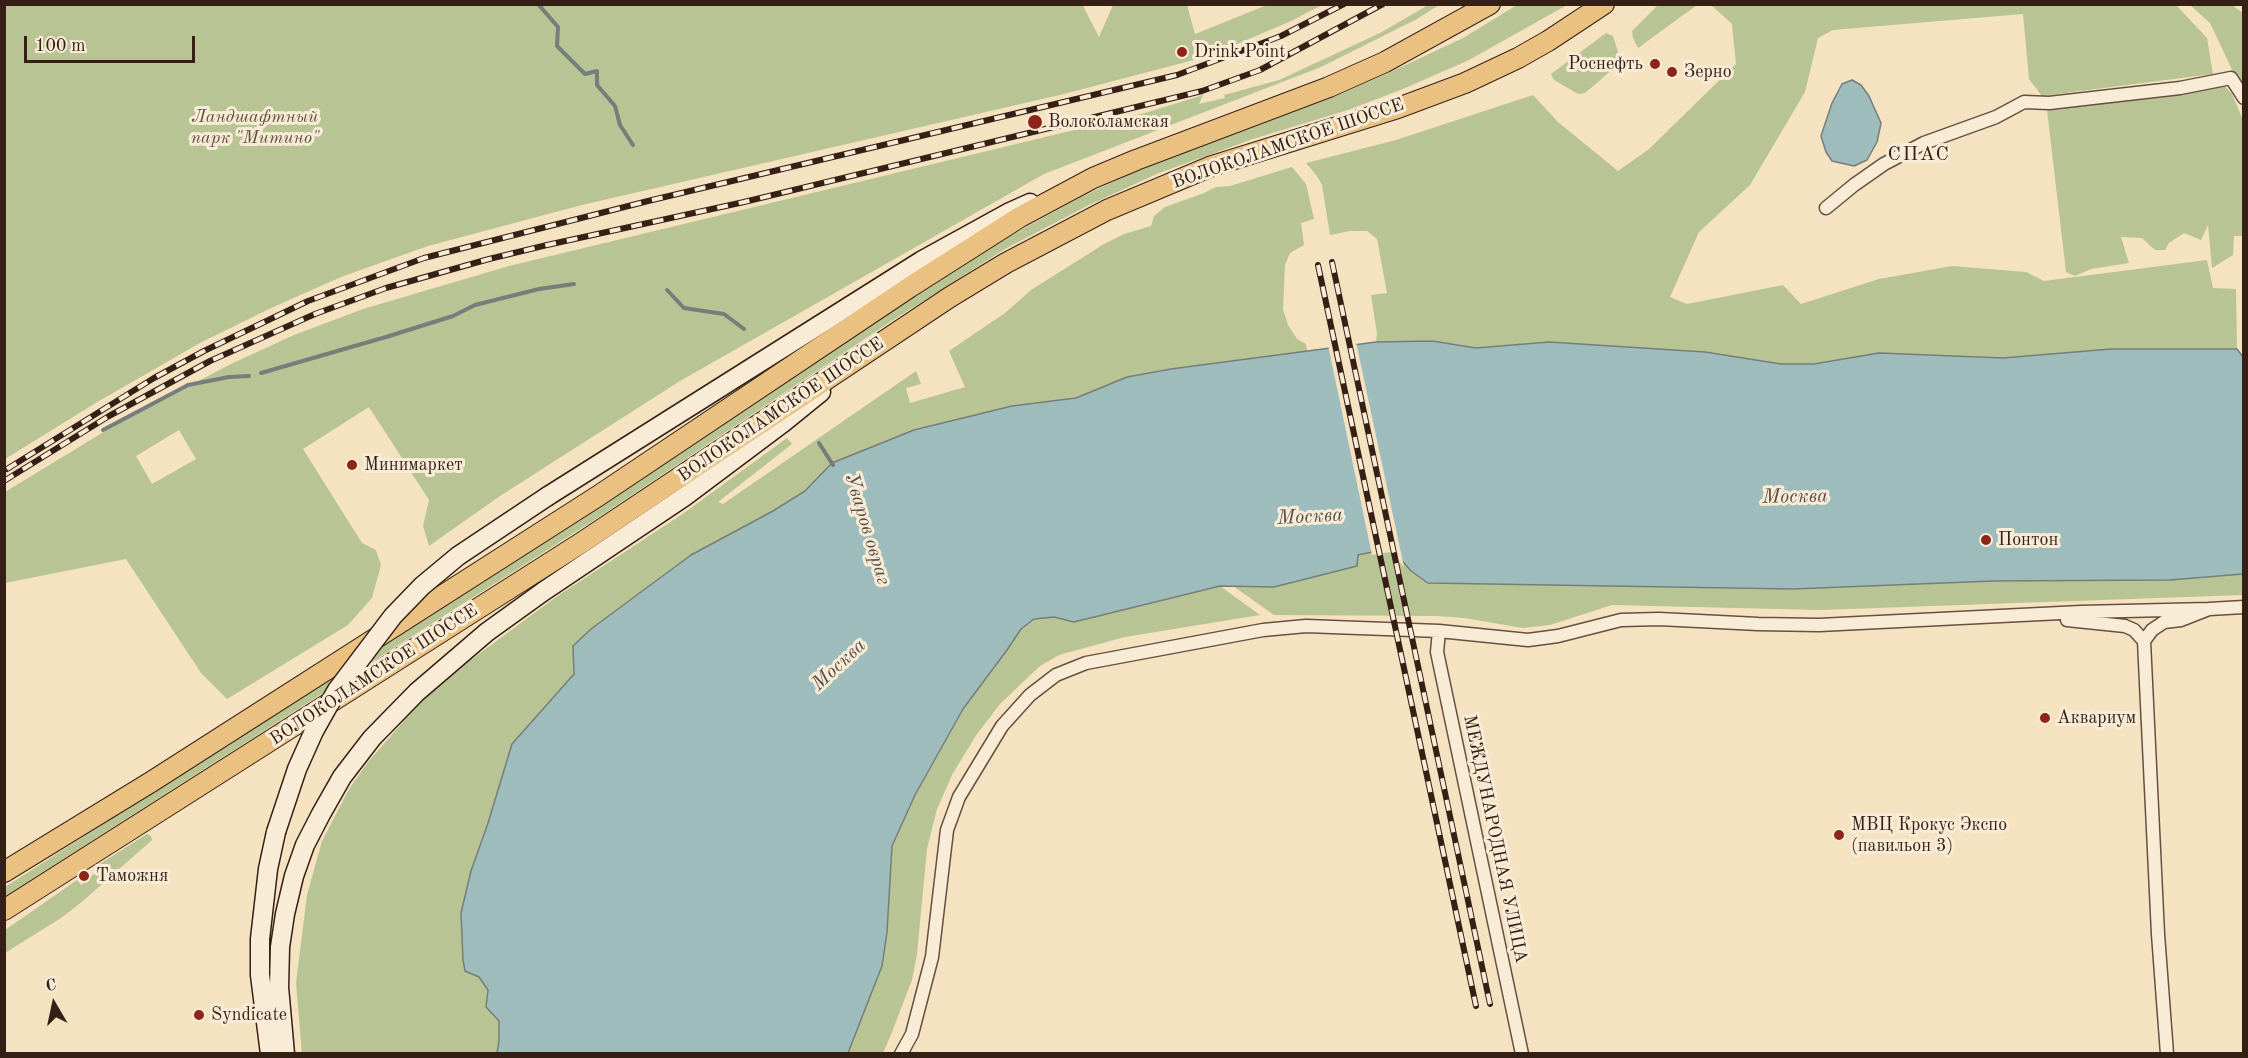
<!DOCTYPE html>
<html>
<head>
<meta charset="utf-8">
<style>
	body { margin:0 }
	#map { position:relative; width:2248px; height:1058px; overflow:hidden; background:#f4e2c1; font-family:"Old Standard TT",serif }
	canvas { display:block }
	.frame { position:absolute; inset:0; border:6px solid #362016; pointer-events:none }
	.north { position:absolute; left:24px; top:974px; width:60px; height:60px; -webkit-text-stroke:4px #f8ecd7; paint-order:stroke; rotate:351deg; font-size:16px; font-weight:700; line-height:24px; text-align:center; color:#362016 }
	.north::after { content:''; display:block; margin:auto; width:21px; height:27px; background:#362016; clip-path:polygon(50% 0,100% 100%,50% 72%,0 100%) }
	.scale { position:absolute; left:24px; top:36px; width:171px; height:27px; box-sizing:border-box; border:3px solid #362016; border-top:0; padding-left:8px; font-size:18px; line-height:21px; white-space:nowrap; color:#362016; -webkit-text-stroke:4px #f8ecd7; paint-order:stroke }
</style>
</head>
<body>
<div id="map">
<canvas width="2248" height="1058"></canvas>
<div class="frame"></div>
<div class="north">С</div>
<div class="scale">100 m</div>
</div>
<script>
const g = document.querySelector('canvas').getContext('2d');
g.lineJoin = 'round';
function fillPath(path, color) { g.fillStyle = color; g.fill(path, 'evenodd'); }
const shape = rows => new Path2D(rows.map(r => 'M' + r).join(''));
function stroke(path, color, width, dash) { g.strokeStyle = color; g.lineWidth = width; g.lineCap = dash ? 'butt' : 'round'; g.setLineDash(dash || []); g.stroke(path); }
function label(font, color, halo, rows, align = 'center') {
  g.font = font + ' "Old Standard TT",serif'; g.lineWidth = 6; g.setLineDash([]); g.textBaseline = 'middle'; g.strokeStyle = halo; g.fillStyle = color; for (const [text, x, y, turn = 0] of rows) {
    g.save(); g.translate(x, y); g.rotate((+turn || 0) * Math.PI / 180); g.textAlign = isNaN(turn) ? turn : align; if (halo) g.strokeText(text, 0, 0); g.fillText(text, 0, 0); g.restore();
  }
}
const green = shape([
	[1082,4,1099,37,1113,5,1187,5,1195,34,1267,5,1322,5,1289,22,1209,56,1064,94,582,205,428,246,341,277,269,309,200,343,99,401,5,459,5,5],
	[1430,4,1439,5,1417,19,1321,67,1044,174,680,381,500,496,429,546,423,526,429,500,369,407,303,449,362,543,376,550,381,565,372,598,348,625,227,699,201,673,126,559,5,583,5,492,120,422,233,363,294,335,363,309,509,266,1145,113,1203,95,1199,104,1225,98,1224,95,1279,80,1380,33],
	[179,430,196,459,152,484,136,456],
	[1517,5,1567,5,1469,60,1403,89,1348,110,1253,139,1159,173,1089,205,1005,249,890,322,599,517,5,896,5,887,595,510,960,266,1001,241,1083,196,1145,167,1339,95,1397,69,1463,38],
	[1658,5,1697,5,1638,48,1633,38,1632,31],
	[1711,5,2176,5,2207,38,2213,74,2042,96,2029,79,2023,14,1833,30,1818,38,1805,92,1750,185,1699,232,1670,297,1687,304,1783,285,1801,304,1879,279,1952,266,2026,272,2044,281,2207,260,2213,288,2236,289,2237,349,2111,349,2003,358,1879,353,1814,364,1781,364,1640,348,1549,342,1476,348,1432,341,1376,342,1377,334,1371,295,1387,293,1377,239,1367,231,1350,231,1330,235,1322,185,1317,176,1306,163,1396,140,1533,95,1558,122,1618,171,1649,149,1736,64,1732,24],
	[2190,5,2232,5,2243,13,2243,89,2236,78,2210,23],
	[1606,33,1613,36,1619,55,1620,63,1585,93,1578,94,1554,80,1551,74],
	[2224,85,2232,94,2243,120,2243,236,2234,236,2233,255,2212,268,2208,225,2201,240,2184,233,2169,243,2165,250,2155,250,2142,238,2121,237,2129,263,2091,269,2075,276,2066,272,2047,110,2184,94],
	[1292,167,1306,184,1314,219,1301,223,1304,245,1290,253,1285,265,1283,309,1288,325,1297,339,1306,344,1307,351,1172,369,1127,377,1076,398,1012,406,914,430,832,463,805,491,773,511,691,555,591,629,575,674,512,744,488,823,471,871,461,913,463,960,465,970,479,977,488,990,486,1007,499,1021,499,1041,497,1053,302,1054,296,983,307,895,322,841,349,789,368,762,417,706,445,679,556,597,684,513,787,438,792,444,718,502,723,504,916,371,921,384,906,388,910,403,965,387,949,351,1005,313,1031,290,1104,244,1124,234,1151,226,1154,216,1165,207,1204,193,1216,187,1230,186],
	[1392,548,1428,583,1793,589,1993,581,2170,580,2244,574,2243,595,1820,610,1612,605,1550,625,1523,628,1464,618,1437,616,1274,615,1233,586,1275,587,1356,566,1358,555],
	[1220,586,1260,615,1125,637,1059,655,1040,666,1000,704,977,734,953,773,937,809,927,849,917,954,912,980,890,1037,883,1053,848,1054,882,966,887,932,892,846,915,795,963,709,1007,650,1021,629,1034,619,1054,617,1074,622],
	[147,834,151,836,152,840,83,901,61,918,5,953,5,930,77,880,81,885,100,869,98,865]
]);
const water = shape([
	[1852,80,1861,85,1869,96,1881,123,1877,142,1867,160,1854,166,1832,161,1826,152,1821,136,1832,103,1842,84,1852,80],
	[1432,341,1476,348,1549,342,1705,352,1781,364,1814,364,1879,353,2003,358,2111,349,2237,349,2243,357,2243,574,2170,580,1993,581,1793,589,1428,583,1411,571,1391,548,1358,555,1357,566,1274,587,1220,586,1074,622,1054,617,1034,619,1021,629,1007,650,963,709,915,795,892,846,887,932,882,966,848,1053,497,1053,499,1041,499,1021,486,1007,488,990,479,977,465,971,463,960,461,913,471,871,488,823,512,744,574,674,573,646,591,629,691,555,773,511,805,491,832,463,914,430,1012,406,1076,398,1127,377,1171,369,1376,342,1432,341]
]);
const pier = shape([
	[1356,342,1404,567,1390,552,1372,555,1328,345]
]);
const stream = shape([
	[538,4,558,27,557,46,585,74,597,71,597,85,615,106,620,125,633,145],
	[667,290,684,308,724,314,744,329],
	[261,373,386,337,453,316,475,305,539,289,574,284],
	[103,430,188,385,229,377,249,376],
	[819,443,833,465]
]);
const street = shape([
	[1826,208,1854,185,1884,164,1924,143,1996,117,2024,102,2049,103,2180,88,2231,78,2244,98],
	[2067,620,2125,626,2134,630,2144,641,2158,934,2167,1054],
	[1439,631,1437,652,1522,1054],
	[2144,641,2152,630,2164,622,2181,620,2209,609,2244,607],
	[901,1054,912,1034,932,957,947,830,959,797,1002,726,1030,695,1056,675,1086,663,1263,630,1306,626,1439,631,1528,640,1558,636,1621,620,1659,619,1758,624,1819,625,2081,612,2209,609]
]);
const secondary = shape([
	[548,496,921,261,1010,212,1030,203],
	[270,1054,260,975,260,939,268,869,276,832],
	[285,1054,279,987,280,947,285,914,294,876,305,845,321,814,342,777,372,738,417,692,487,632,544,591,684,497,784,422,821,392]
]);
const primary = shape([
	[4,872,151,782,598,496,910,287,1020,217,1093,178,1136,160,1329,87,1385,62,1490,4],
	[4,910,581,543,950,297,1006,263,1107,210,1212,166,1398,108,1465,83,1518,58,1548,41,1604,4]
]);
const rail = shape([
	[1332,262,1490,1004],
	[1318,265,1476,1006],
	[7,469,154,378,204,351,308,301,424,258,648,201,1177,75,1281,36,1344,4],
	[4,481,109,416,210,361,315,314,386,288,489,259,547,245,744,202,1202,91,1260,70,1383,4]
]);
const secondaryBridge = shape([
	[276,832,297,769,314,731,337,690,393,616,422,586,458,556,548,496]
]);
const markers = [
	[1182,52,6,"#8f2418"],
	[1655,64,6,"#8f2418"],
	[1672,72,6,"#8f2418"],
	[1035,122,8,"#8f2418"],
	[352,465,6,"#8f2418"],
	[1986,540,6,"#8f2418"],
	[2045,718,6,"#8f2418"],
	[1839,835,6,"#8f2418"],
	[84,876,6,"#8f2418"],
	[199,1015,6,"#8f2418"]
];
const poiNames = [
	["Drink Point",1194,52],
	["Роснефть",1643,64,"right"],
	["Зерно",1684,72],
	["Волоколамская",1048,122],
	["Минимаркет",364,465],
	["Понтон",1998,540],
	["Аквариум",2057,718],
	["МВЦ Крокус Экспо",1851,825],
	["(павильон 3)",1851,846],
	["Таможня",96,876],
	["Syndicate",211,1015]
];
const parkNames = [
	["Ландшафтный",255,117],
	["парк \"Митино\"",255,138]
];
const streetNames = [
	["ВОЛОКОЛАМСКОЕ ШОССЕ",1288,144,-19],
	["ВОЛОКОЛАМСКОЕ ШОССЕ",781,410,-34],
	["ВОЛОКОЛАМСКОЕ ШОССЕ",374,675,-33],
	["МЕЖДУНАРОДНАЯ УЛИЦА",1495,839,78]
];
const neighbourhoodNames = [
	["СПАС",1919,155]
];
const waterNames = [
	["Москва",1795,497,-1],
	["Москва",1310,517,-3],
	["Уваров овраг",867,529,73],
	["Москва",839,665,-43]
];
fillPath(green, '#b9c494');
fillPath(water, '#9fbcbc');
stroke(water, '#757e7a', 1.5);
fillPath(pier, '#f4e2c1');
stroke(stream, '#757e7a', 4);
stroke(street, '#665041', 15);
stroke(secondary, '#362016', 21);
stroke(primary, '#362016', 22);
stroke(street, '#f8ecd7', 12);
stroke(secondary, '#f8ecd7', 18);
stroke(primary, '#eac180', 20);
stroke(rail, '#362016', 6);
stroke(rail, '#f8ecd7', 4, [11]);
stroke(secondaryBridge, '#362016', 21, []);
stroke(secondaryBridge, '#f8ecd7', 18);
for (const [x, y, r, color] of markers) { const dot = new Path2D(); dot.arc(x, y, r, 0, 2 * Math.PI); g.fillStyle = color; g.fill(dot); stroke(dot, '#f8ecd7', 2); }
label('18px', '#362016', '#f8ecd7', poiNames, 'left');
label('italic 18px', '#5d513c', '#f8ecd7', parkNames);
label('18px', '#362016', '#f8ecd7', streetNames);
g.letterSpacing = '1.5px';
label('20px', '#362016', '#f8ecd7', neighbourhoodNames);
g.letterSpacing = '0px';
label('italic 20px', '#564f48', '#f8ecd7', waterNames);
</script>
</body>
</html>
